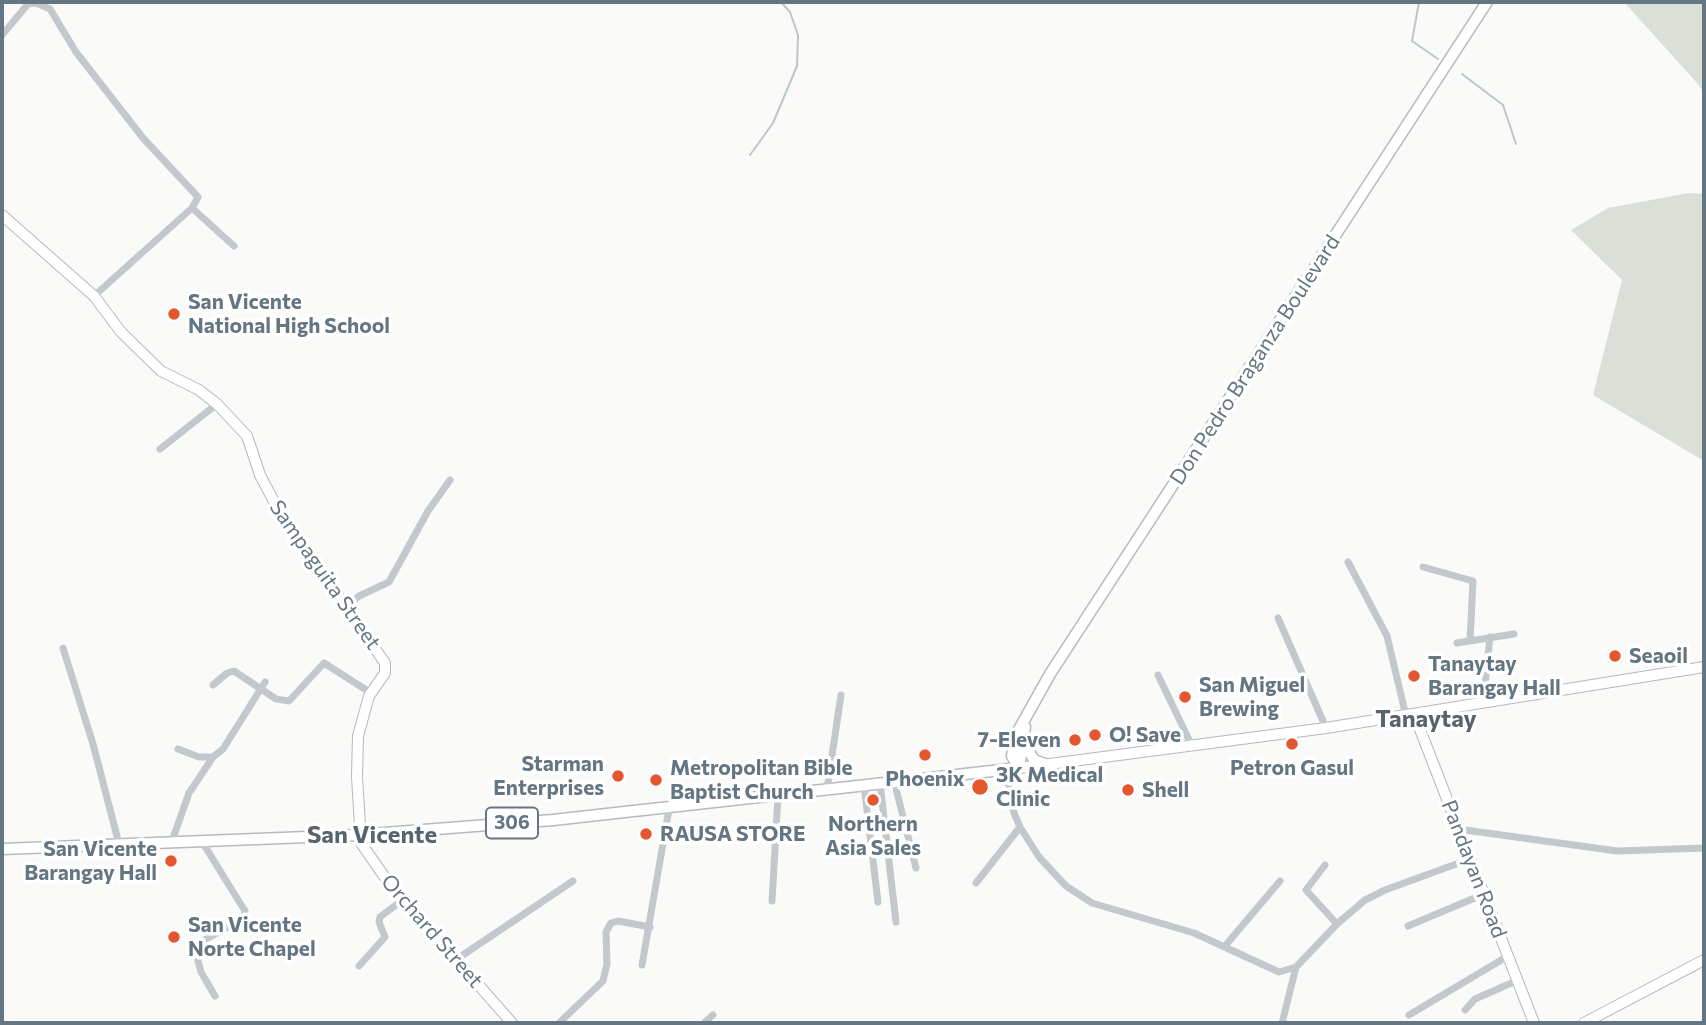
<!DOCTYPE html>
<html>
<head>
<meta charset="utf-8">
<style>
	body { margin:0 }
	#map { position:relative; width:1706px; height:1025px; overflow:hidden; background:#fafaf8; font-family:Commissioner,sans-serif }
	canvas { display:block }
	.frame { position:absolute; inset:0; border:4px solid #657683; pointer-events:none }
</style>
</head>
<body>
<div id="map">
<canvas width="1706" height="1025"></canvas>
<div class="frame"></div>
</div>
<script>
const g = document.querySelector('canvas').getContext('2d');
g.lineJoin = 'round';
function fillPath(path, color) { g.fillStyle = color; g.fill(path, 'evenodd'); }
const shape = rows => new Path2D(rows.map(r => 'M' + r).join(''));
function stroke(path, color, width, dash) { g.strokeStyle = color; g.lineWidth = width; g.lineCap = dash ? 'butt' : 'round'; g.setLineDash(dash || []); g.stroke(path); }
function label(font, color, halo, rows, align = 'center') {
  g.font = font + ' Commissioner,sans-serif'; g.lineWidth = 7; g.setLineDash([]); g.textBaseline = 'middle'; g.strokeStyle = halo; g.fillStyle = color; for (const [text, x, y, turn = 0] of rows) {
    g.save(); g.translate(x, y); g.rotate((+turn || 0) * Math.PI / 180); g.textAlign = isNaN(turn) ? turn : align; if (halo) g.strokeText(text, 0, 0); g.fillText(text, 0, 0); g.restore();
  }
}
const green = shape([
	[1624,2,1704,2,1704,93,1697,83],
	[1689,193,1704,194,1704,461,1593,395,1622,280,1571,230,1608,208]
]);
const stream = shape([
	[1419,2,1412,41,1438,59],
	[1462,74,1503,105,1516,144],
	[750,155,773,123,797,66,798,35,790,12,781,2]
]);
const street = shape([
	[2,35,28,4,36,3,50,9,76,52,143,138,198,197,192,208,94,296],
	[192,208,234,246],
	[160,449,217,404],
	[1348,562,1387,636,1406,716],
	[1423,567,1473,581,1470,641],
	[346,608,359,596,389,582,428,511,450,480],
	[1278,618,1326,728],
	[1457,643,1514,634],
	[63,648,93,744,119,844],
	[1158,675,1192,746],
	[213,685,227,673,234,671,276,699,289,701,324,663,371,693],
	[1483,704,1490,637],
	[178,749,199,757,213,757],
	[1006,770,1014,813,1020,827,1039,857,1066,886,1092,903,1194,933,1279,972,1296,967,1337,924,1365,900,1385,890,1470,859],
	[894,781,916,868],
	[880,783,896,922],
	[864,785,878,902],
	[827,789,841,695],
	[1458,829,1617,851,1704,848],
	[201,840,245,911,243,919,199,943,195,950,201,972,215,996],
	[172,841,189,793,213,757,223,749,265,682],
	[1325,865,1306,890,1337,924],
	[976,883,1020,827],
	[772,901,778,796],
	[1408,926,1484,894],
	[1225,946,1280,881],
	[457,959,573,881],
	[642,965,669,809],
	[359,966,385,937,379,922,380,917,404,899],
	[1465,1010,1475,999,1516,981],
	[1409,1015,1508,956],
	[559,1023,603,981,607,964,606,932,611,923,618,921,650,927],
	[704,1023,713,1015],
	[1282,1023,1296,967]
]);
const secondary = shape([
	[2,215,94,296,121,332,161,371,199,390,217,404,247,436,260,475,279,511,385,663,385,673,369,696,358,736,357,776,361,843,388,882,512,1023],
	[1414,714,1534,1023],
	[1019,768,1326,728,1704,667],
	[1584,1023,1704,960]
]);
const primary = shape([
	[1024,743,1034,760,1045,764],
	[1019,768,1012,756,1017,733,1050,674,1487,2],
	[1019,768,1025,727],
	[2,849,358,835,553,820,1019,768]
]);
const markers = [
	[174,314,7,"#e4572e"],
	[1615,656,7,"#e4572e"],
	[1414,676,7,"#e4572e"],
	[1185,697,7,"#e4572e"],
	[1095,735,7,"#e4572e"],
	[1075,740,7,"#e4572e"],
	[1292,744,7,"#e4572e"],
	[925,755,7,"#e4572e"],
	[618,776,7,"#e4572e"],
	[656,780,7,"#e4572e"],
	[980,787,9,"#e4572e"],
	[1128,790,7,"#e4572e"],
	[873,800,7,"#e4572e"],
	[646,834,7,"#e4572e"],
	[171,861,7,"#e4572e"],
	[174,937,7,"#e4572e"]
];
const shields = [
	[512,823,52]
];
const shieldNames = [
	["306",512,823]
];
const poiNames = [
	["San Vicente",188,302],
	["National High School",188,326],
	["Seaoil",1629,656],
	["Tanaytay",1428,664],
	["Barangay Hall",1428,688],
	["San Miguel",1199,685],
	["Brewing",1199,709],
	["O! Save",1109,735],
	["7-Eleven",1061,740,"right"],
	["Starman",604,764,"right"],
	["Enterprises",604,788,"right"],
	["Metropolitan Bible",670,768],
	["Baptist Church",670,792],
	["Petron Gasul",1292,768,"center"],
	["3K Medical",996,775],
	["Clinic",996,799],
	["Phoenix",925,779,"center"],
	["Shell",1142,790],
	["Northern",873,824,"center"],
	["Asia Sales",873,848,"center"],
	["RAUSA STORE",660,834],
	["San Vicente",157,849,"right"],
	["Barangay Hall",157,873,"right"],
	["San Vicente",188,925],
	["Norte Chapel",188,949]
];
const streetNames = [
	["Don Pedro Braganza Boulevard",1255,360,-57],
	["Sampaguita Street",325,575,55],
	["Pandayan Road",1474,869,69],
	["Orchard Street",432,931,49]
];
const quarterNames = [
	["Tanaytay",1426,719],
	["San Vicente",372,835]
];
fillPath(green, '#dadfd7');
stroke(stream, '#bbc7cb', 2);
stroke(secondary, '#b3babf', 12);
stroke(primary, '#b5babe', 13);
stroke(street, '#c3c8cc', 7);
stroke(secondary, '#fff', 10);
stroke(primary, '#fff', 10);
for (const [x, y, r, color] of markers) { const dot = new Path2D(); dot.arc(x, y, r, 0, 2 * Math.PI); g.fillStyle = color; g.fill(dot); stroke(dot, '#fff', 2.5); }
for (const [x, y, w] of shields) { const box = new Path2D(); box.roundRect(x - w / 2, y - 15.5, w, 31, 5); g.fillStyle = '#fff'; g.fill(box); stroke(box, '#657683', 2); }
label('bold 19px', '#657683', null, shieldNames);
label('bold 21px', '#657683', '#fff', poiNames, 'left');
label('21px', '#657683', '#fff', streetNames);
label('bold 24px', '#57646e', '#fff', quarterNames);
</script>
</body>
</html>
